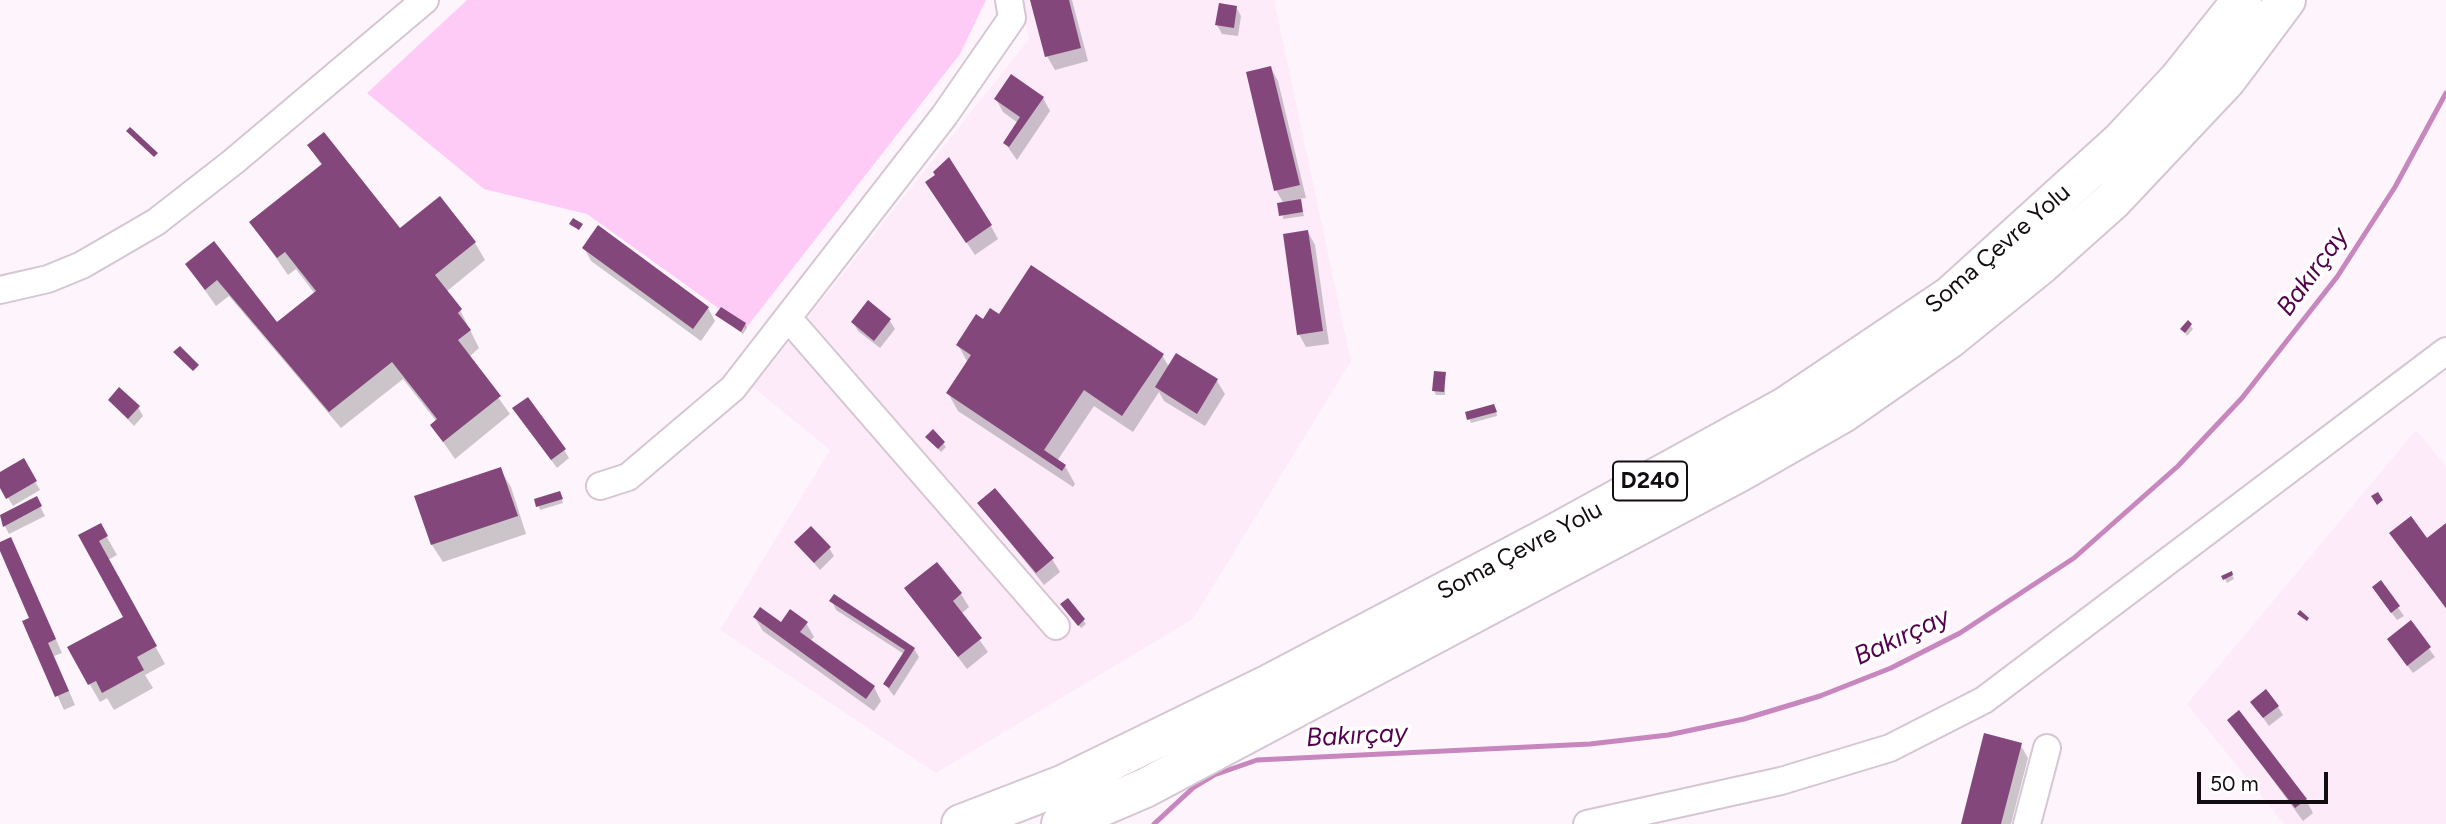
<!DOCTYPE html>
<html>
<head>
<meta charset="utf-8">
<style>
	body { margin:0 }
	#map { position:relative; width:2446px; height:824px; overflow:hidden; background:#fef5fc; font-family:Figtree,sans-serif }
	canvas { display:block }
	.scale { position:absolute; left:2197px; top:772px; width:131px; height:32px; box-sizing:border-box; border:4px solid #120d11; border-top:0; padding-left:9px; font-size:21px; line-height:24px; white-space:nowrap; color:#120d11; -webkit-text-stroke:5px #fff; paint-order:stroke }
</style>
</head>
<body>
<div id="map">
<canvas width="2446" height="824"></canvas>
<div class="scale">50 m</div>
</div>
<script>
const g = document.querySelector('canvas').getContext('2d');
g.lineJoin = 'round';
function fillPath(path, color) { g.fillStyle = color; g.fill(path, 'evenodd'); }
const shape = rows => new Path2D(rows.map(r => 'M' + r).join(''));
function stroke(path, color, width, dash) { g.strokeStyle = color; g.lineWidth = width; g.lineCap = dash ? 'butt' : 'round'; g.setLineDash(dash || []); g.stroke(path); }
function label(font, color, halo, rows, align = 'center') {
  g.font = font + ' Figtree,sans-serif'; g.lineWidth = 7; g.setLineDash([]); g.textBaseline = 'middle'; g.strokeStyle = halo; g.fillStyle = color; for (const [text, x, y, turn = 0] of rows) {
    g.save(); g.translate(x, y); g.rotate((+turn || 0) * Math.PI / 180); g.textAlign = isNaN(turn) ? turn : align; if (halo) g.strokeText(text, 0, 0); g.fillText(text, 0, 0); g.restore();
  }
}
const built = shape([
	[1021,0,1274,0,1351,361,1193,619,936,773,720,630,830,450,753,387,1029,39],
	[2416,430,2446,466,2446,824,2284,824,2187,704]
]);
const green = shape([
	[467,0,986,0,960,54,746,328,587,214,484,189,367,93]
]);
const shadow = shape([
	[1032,0,1072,0,1088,61,1055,70,1047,56],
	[1236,7,1241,16,1238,36,1222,34,1217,25],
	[1271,68,1278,81,1306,198,1299,199,1304,216,1283,219,1284,204,1276,190],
	[1043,98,1050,111,1017,160,1005,143,1018,123,1003,112,996,99],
	[309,146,399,230,475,243,485,260,446,292,460,310,479,348,469,357,510,414,455,459,432,426,437,422,403,379,341,428,229,296,216,306,187,265,213,244,277,324,315,294,296,269,288,275,251,222,322,166],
	[935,195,991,226,998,239,975,255],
	[1308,232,1315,245,1329,344,1306,347,1299,334],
	[584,248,708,308,715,321,701,341,591,261],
	[868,303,890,321,895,329,880,348,858,331,853,322],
	[717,315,745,324,747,328,743,334],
	[999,316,1162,355,1169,367,1217,381,1225,394,1205,426,1164,401,1159,392,1133,432,1094,406,1057,461,1065,466,1075,484,1073,487,958,411,948,393,968,363,958,345,983,321],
	[2188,323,2193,329,2187,336,2183,329],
	[1445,374,1445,395,1436,395,1434,391],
	[110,401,138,407,143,416,134,426],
	[1496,409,1497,416,1471,423,1467,413],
	[520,417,564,450,569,458,557,468],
	[933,432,946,447,941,452,930,440],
	[23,461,40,490,13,506,0,485,0,474],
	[500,469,511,487,526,534,443,562,432,545,417,497],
	[561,497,563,503,540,510,536,500],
	[36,498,45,516,9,534,0,517],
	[979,503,1052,559,1060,572,1044,585],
	[100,525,117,555,108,560,165,664,145,675,153,688,114,710,107,698,100,702,69,648,125,617,80,536],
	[2446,526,2446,609,2392,533,2427,540],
	[11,539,62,653,54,656,75,705,64,710,24,622,32,619,0,546],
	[796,542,829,548,834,556,820,570],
	[937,564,961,594,969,607,961,614,988,652,967,669,906,589],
	[2231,573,2234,579,2227,583,2224,577],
	[2381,583,2404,616,2397,620,2379,596],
	[832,601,914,649,919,657,894,696,885,684,904,654,836,610],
	[1068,601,1086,624,1081,628,1064,608],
	[755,618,781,625,806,623,814,637,810,641,874,687,881,701,874,711,763,631],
	[2410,623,2435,657,2413,673,2394,648],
	[2252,702,2278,707,2283,715,2269,726],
	[2229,720,2306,800,2313,813,2303,821],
	[2020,744,2028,758,2011,824,1962,824]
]);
const stream = shape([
	[1154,824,1194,787,1214,775,1257,760,1590,744,1668,735,1744,719,1820,696,1891,668,1960,633,2074,558,2178,466,2242,398,2337,277,2395,187,2446,93]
]);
const building = shape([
	[1030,0,1069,0,1081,48,1045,57],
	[1219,3,1237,6,1234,28,1215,25],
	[1271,66,1300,185,1274,191,1246,72],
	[1011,74,1044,97,1009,147,1003,143,1020,117,994,99],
	[130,127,158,153,154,157,126,131],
	[324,132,400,228,440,196,476,242,435,275,462,309,458,313,471,330,458,340,501,396,443,442,430,425,437,419,392,362,329,412,217,280,205,290,185,264,214,241,277,322,316,291,285,252,277,258,249,222,322,164,307,145],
	[949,157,992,225,966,243,925,182,935,175,933,172],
	[1301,199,1303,212,1279,216,1277,203],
	[573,218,583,224,579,230,569,224],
	[598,225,709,307,693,329,582,248],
	[1308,230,1323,331,1297,335,1283,234],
	[1031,265,1164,354,1122,416,1084,390,1044,450,1066,465,1062,471,946,393,971,355,956,345,976,314,983,319,990,308,999,314],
	[868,300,891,319,874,341,851,322],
	[721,307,746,323,741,332,715,315],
	[2188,320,2192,324,2185,333,2180,329],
	[180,346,199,365,193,371,173,352],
	[1176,353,1218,379,1197,414,1155,387],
	[1434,371,1446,372,1444,392,1432,391],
	[119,387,140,406,128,419,108,400],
	[528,397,566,449,551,460,512,408],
	[1494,404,1497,412,1467,420,1465,412],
	[933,429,945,442,938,449,925,437],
	[24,458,37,481,6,499,0,488,0,472],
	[501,467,518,516,431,545,414,496],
	[995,488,1054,558,1036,573,977,503],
	[560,491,563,499,536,507,534,499],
	[2378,492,2383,500,2377,505,2371,496],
	[37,496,42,506,3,527,0,515],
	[2411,516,2427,538,2446,523,2446,608,2389,533],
	[101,523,108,536,99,541,157,646,137,657,144,670,102,693,96,681,88,685,67,647,123,617,78,535],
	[811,526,831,547,814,563,794,542],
	[11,537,56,639,48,643,69,691,55,697,22,621,29,618,0,551,0,542],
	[937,562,962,593,953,601,982,638,958,657,904,588],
	[2232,571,2233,575,2223,580,2221,576],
	[2381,580,2400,606,2391,613,2372,587],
	[834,594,915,648,889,688,883,684,905,650,829,601],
	[1068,598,1085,619,1078,626,1060,604],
	[760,607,781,622,790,609,808,622,800,632,875,686,866,699,753,617],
	[2300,610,2309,618,2307,621,2297,614],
	[2411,620,2431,647,2407,666,2387,639],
	[2266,689,2279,706,2263,718,2250,702],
	[2239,710,2307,799,2295,808,2227,720],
	[1984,733,2022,743,2001,824,1961,824]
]);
const minor = shape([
	[0,290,48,279,82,265,156,222,233,162,425,0],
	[788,318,1056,626],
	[600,486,628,477,733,388,944,116,1012,18,1009,0],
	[1587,824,1781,781,1890,748,1984,700,2446,351],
	[2027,824,2047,748]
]);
const highway = shape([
	[961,824,1062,785,1269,684,1550,536,1785,407,1950,296,2121,141,2178,80,2242,0],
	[1061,824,1145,788,1738,473,1843,413,1949,339,2038,267,2113,200,2227,79,2286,0]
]);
const shields = [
	[1650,481,74]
];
const shieldNames = [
	["D240",1650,481]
];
const streetNames = [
	["Soma Çevre Yolu",1998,249,-41],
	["Soma Çevre Yolu",1520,551,-28]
];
const waterNames = [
	["Bakırçay",2313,272,-54],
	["Bakırçay",1902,637,-25],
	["Bakırçay",1357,736,-3]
];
fillPath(built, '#fdebfa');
fillPath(green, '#fecaf6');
fillPath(shadow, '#0003');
stroke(stream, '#c786bd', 5);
fillPath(building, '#83477b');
stroke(minor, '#d5c6d2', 30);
stroke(highway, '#d5c6d2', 42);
stroke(minor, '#fff', 26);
stroke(highway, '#fff', 38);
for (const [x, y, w] of shields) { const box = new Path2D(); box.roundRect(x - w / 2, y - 19.5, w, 39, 5); g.fillStyle = '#fff'; g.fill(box); stroke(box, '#120d11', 2); }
label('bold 23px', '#120d11', null, shieldNames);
label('24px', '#120d11', '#fff', streetNames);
label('italic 26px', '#54024e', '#fff', waterNames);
</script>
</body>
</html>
